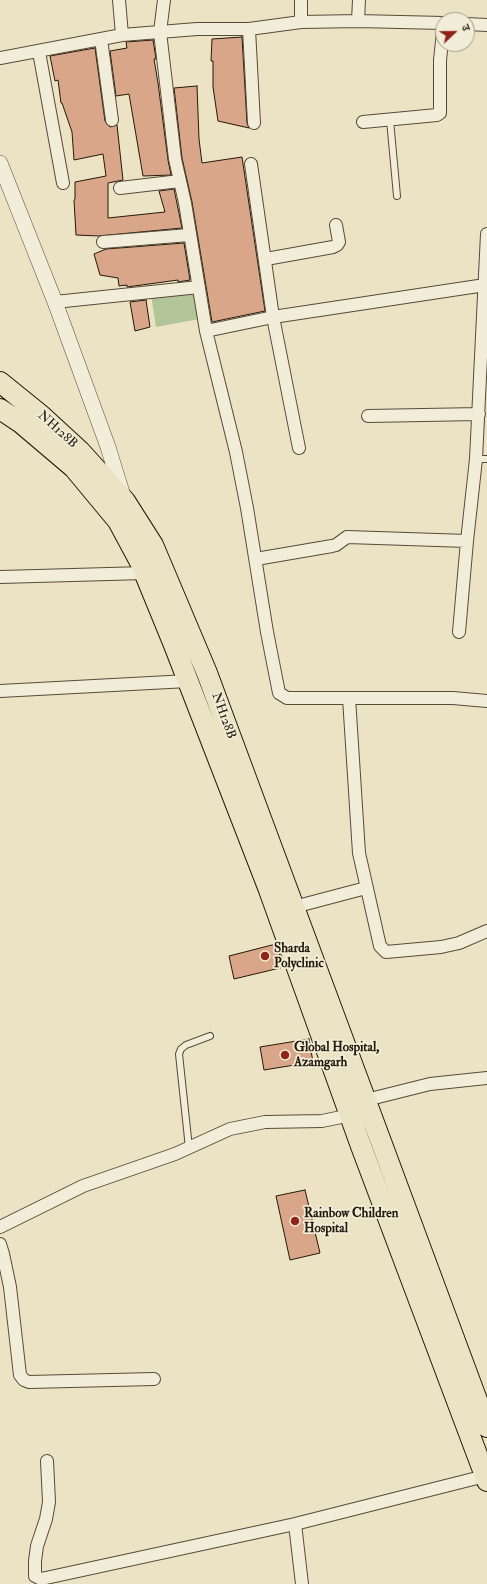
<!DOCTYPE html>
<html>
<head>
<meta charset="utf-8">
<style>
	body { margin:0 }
	#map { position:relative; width:487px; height:1584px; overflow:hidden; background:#ebe3c3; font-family:"IM FELL Double Pica","Noto Serif Devanagari",serif }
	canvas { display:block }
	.north { position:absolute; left:435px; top:12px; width:40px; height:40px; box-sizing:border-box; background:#f2edd8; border:1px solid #a09886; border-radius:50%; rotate:68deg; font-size:11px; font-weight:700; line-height:16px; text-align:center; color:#24180a }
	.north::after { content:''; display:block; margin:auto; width:14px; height:18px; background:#8f2418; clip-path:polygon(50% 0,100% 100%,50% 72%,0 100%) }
</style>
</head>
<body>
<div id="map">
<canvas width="487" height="1584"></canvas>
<div class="north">उ</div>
</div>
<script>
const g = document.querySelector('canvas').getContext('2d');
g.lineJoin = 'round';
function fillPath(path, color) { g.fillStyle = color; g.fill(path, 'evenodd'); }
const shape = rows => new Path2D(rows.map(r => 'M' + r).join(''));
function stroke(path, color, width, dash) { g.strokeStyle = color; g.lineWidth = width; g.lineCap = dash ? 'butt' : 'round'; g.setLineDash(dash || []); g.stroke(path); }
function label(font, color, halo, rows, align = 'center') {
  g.font = font + ' "IM FELL Double Pica",serif'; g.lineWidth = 3.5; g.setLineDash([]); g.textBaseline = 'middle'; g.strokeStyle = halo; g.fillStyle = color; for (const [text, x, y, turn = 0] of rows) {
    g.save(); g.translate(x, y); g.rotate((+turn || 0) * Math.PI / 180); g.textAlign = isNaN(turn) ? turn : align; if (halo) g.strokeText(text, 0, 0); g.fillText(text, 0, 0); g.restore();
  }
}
const green = shape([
	[195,290,199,319,156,327,151,295]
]);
const building = shape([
	[242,37,247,123,249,128,218,121,213,87,213,61,211,61,212,39,242,37],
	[153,40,156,59,154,59,158,83,168,160,171,175,143,176,129,94,116,96,110,51,127,48,126,42,153,40],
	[95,48,105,121,110,127,117,125,123,180,108,183,108,218,165,212,159,191,174,189,182,228,99,236,76,235,74,200,75,199,75,182,106,176,103,154,74,160,72,132,62,103,61,103,58,80,55,81,50,56,95,48],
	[197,86,199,139,202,163,242,157,265,311,212,322,192,202,182,158,174,88,197,86],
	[184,243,190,280,178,282,178,280,127,287,127,285,119,286,118,278,100,275,94,254,106,249,184,243],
	[146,300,150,327,135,331,130,302,146,300],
	[276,944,284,967,234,979,229,956,276,944],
	[309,1039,313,1062,264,1070,260,1047,309,1039],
	[305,1190,320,1253,290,1260,276,1196,305,1190]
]);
const service = shape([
	[390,120,397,196],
	[476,459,487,459],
	[189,1148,179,1054,181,1049,186,1045,210,1036]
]);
const minor = shape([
	[119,0,122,35],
	[164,0,160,32,175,159,185,203,206,331,236,452,247,508,267,632,279,693,287,698,453,698,487,701],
	[358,21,359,0],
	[301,22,301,0],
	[467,24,487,25],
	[249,29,254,123],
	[101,39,112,120],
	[39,52,63,183],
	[0,58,122,35,197,29,249,29,301,22,358,21,443,23],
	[363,122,437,115,440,113,440,60,443,32],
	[251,164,273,317,299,448],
	[120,188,180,181],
	[103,242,189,235],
	[266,259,333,247,337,245,339,242,336,225],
	[55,302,199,287],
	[206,331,273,317,485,285],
	[368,416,479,414],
	[256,559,332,546,336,545,347,537,467,541],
	[0,577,145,573],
	[459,632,467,541,476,459,487,234],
	[0,691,188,681],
	[349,698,359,853,380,946,386,952,441,947,459,943,487,931],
	[294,907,366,888],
	[366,1100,430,1084,487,1078],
	[0,1227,83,1186,175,1154,230,1129,265,1122,322,1121,351,1115],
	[0,1244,3,1254,10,1287,20,1375,24,1380,29,1382,154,1379],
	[47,1461,49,1502,46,1519,37,1546,35,1561,35,1576,41,1579,295,1524,485,1476],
	[295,1524,302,1584]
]);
const tertiary = shape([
	[0,163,55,302,108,447,124,499]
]);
const trunk = shape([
	[0,382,42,416,80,451,125,501,153,545,207,673,487,1427],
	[0,409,21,423,74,468,118,521,140,562,174,645,269,890,361,1146,487,1481]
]);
const markers = [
	[265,956,5,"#8f2418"],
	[285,1055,5,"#8f2418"],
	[295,1221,5,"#8f2418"]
];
const streetNames = [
	["NH128B",57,430,42],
	["NH128B",223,716,70]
];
const poiNames = [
	["Sharda",274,949],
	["Polyclinic",274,964],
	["Global Hospital,",294,1048],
	["Azamgarh",294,1063],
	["Rainbow Children",304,1214],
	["Hospital",304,1229]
];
fillPath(green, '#b1c599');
fillPath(building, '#d9a68a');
stroke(building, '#24180a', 1);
stroke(service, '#564b38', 8);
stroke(minor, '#564b38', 14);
stroke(tertiary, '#564b38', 16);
stroke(trunk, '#24180a', 22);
stroke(service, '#f2edd8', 6);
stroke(minor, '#f2edd8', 12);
stroke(tertiary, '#f2edd8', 15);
stroke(trunk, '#ebe3c3', 20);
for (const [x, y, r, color] of markers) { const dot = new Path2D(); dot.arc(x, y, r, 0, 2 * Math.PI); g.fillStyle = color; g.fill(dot); stroke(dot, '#f2edd8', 1.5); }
label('13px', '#24180a', '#f2edd8', streetNames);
label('bold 13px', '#24180a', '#f2edd8', poiNames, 'left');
</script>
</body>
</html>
